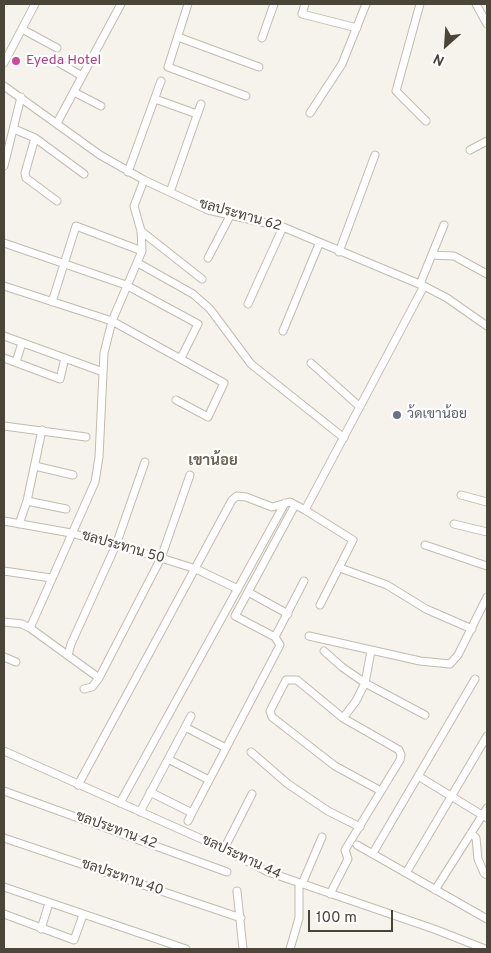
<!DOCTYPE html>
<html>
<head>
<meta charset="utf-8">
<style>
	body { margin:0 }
	#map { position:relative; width:491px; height:953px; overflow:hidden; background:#f6f3ec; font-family:Overpass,sans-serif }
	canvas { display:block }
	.frame { position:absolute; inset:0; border:5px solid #4b4439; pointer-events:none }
	.north { position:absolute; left:421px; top:20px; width:50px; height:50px; -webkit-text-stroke:4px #fff; paint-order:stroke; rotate:206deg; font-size:14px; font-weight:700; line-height:20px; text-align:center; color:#4b4439 }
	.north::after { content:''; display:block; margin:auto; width:18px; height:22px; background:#4b4439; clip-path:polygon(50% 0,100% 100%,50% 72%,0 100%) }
	.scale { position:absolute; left:308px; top:910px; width:85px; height:22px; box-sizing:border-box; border:2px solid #4b4439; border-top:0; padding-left:6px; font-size:15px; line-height:18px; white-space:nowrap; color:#4b4439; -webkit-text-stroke:4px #fff; paint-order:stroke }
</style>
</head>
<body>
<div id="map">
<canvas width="491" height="953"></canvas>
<div class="frame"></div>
<div class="north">N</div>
<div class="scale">100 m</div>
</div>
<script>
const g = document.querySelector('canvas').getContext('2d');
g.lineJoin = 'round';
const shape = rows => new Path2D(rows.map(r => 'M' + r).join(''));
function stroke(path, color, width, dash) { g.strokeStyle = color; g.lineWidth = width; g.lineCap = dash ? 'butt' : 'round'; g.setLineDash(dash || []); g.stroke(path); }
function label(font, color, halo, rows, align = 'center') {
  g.font = font + ' Overpass,Sarabun,sans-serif'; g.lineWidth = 4.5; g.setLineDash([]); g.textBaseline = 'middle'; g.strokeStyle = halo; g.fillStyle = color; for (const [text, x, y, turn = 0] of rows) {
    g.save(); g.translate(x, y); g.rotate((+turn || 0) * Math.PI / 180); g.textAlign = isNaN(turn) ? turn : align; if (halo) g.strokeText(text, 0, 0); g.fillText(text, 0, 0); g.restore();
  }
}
const minor = shape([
	[188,4,168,67,246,96],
	[305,4,302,14,357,28],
	[420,4,396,91,426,121],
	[476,4,487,24],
	[22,29,57,48],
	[178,37,259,67],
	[262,38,274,4],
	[56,61,82,76],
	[4,63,35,4],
	[4,86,100,155,144,180,208,210,283,227,424,286,447,298,487,326],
	[74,92,101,106],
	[155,99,197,114],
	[310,113,342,64,366,4],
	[57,123,121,4],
	[14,129,35,138,25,173,26,178,57,201],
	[35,138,84,174],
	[470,150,487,141],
	[4,166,21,97],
	[128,172,161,81],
	[170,192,201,104],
	[141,231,202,279],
	[4,243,126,285,198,324,181,358],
	[339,252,375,155],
	[432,255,454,256,487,274],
	[208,258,230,216],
	[138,263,193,294,210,309,251,364,344,438],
	[420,284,444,225],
	[4,286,112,321,224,383,208,417,176,400],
	[52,302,76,226,142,251],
	[248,304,283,227],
	[283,331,319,244],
	[4,336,103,372],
	[4,358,60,379,65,358],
	[16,362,22,343],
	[311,363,360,407],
	[4,426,86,437],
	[35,466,73,475],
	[461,495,487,502],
	[27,501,66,509],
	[305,510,353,540,320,605],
	[4,521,71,533,161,558,196,569,238,589],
	[19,524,27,501,42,430],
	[454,524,487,532],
	[425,545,487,566],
	[340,568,387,585,426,609,472,629],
	[4,571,51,578],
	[248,592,288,614],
	[4,622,22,624,30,628,99,678],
	[30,628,95,482,99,457,104,353,112,321,142,251,141,231,134,206,144,180],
	[309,636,420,661,450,664,458,655,487,597],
	[275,637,304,581],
	[324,651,342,667,365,683,425,715],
	[68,655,71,644,116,545,145,462],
	[4,657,16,662],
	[84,689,92,687,99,678,161,558,190,475],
	[343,718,356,701,365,683,371,651],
	[185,727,226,748],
	[4,751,224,849,268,872,434,929,485,949],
	[251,752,288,784,328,811,360,827],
	[168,759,209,780],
	[418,776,487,818],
	[78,785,232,500,237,496,246,497,272,507,290,502,305,510,424,286],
	[4,791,227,872],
	[150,792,192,813,280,645,275,637,235,616,295,505],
	[120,803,285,503],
	[140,812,191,716],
	[188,821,192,813],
	[471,833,476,838,478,859,484,873,487,875],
	[4,838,241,918],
	[357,845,487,919],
	[224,849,252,794],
	[373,853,475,679],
	[406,873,487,736],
	[302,884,322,837],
	[4,887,186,949],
	[435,890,487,808],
	[237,891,243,949],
	[330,894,348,859,345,850,400,760,401,755,399,750,343,718,297,680,286,680,270,711,272,717,335,766,381,791],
	[4,914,74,940,83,915],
	[41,929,49,903],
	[290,949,299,918,299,884]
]);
const markers = [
	[16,61,5,"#d1479c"],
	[397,415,5,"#6b7280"]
];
const hotelNames = [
	["Eyeda Hotel",26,61]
];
const streetNames = [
	["ชลประทาน 62",240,216,16],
	["ชลประทาน 50",123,548,16],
	["ชลประทาน 42",116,831,20],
	["ชลประทาน 44",241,858,25],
	["ชลประทาน 40",122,878,19]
];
const worshipNames = [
	["ว้ดเขาน้อย",407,415]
];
const neighbourhoodNames = [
	["เขาน้อย",213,462]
];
stroke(minor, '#c2bbae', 9);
stroke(minor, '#fff', 7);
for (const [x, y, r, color] of markers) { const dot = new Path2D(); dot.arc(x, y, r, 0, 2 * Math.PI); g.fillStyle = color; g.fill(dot); stroke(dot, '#fff', 2); }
label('14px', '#b23c85', '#fff', hotelNames, 'left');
label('14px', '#4b4439', '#fff', streetNames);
label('14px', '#5b616d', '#fff', worshipNames, 'left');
label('bold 15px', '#6e6250', '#fff', neighbourhoodNames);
</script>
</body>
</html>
